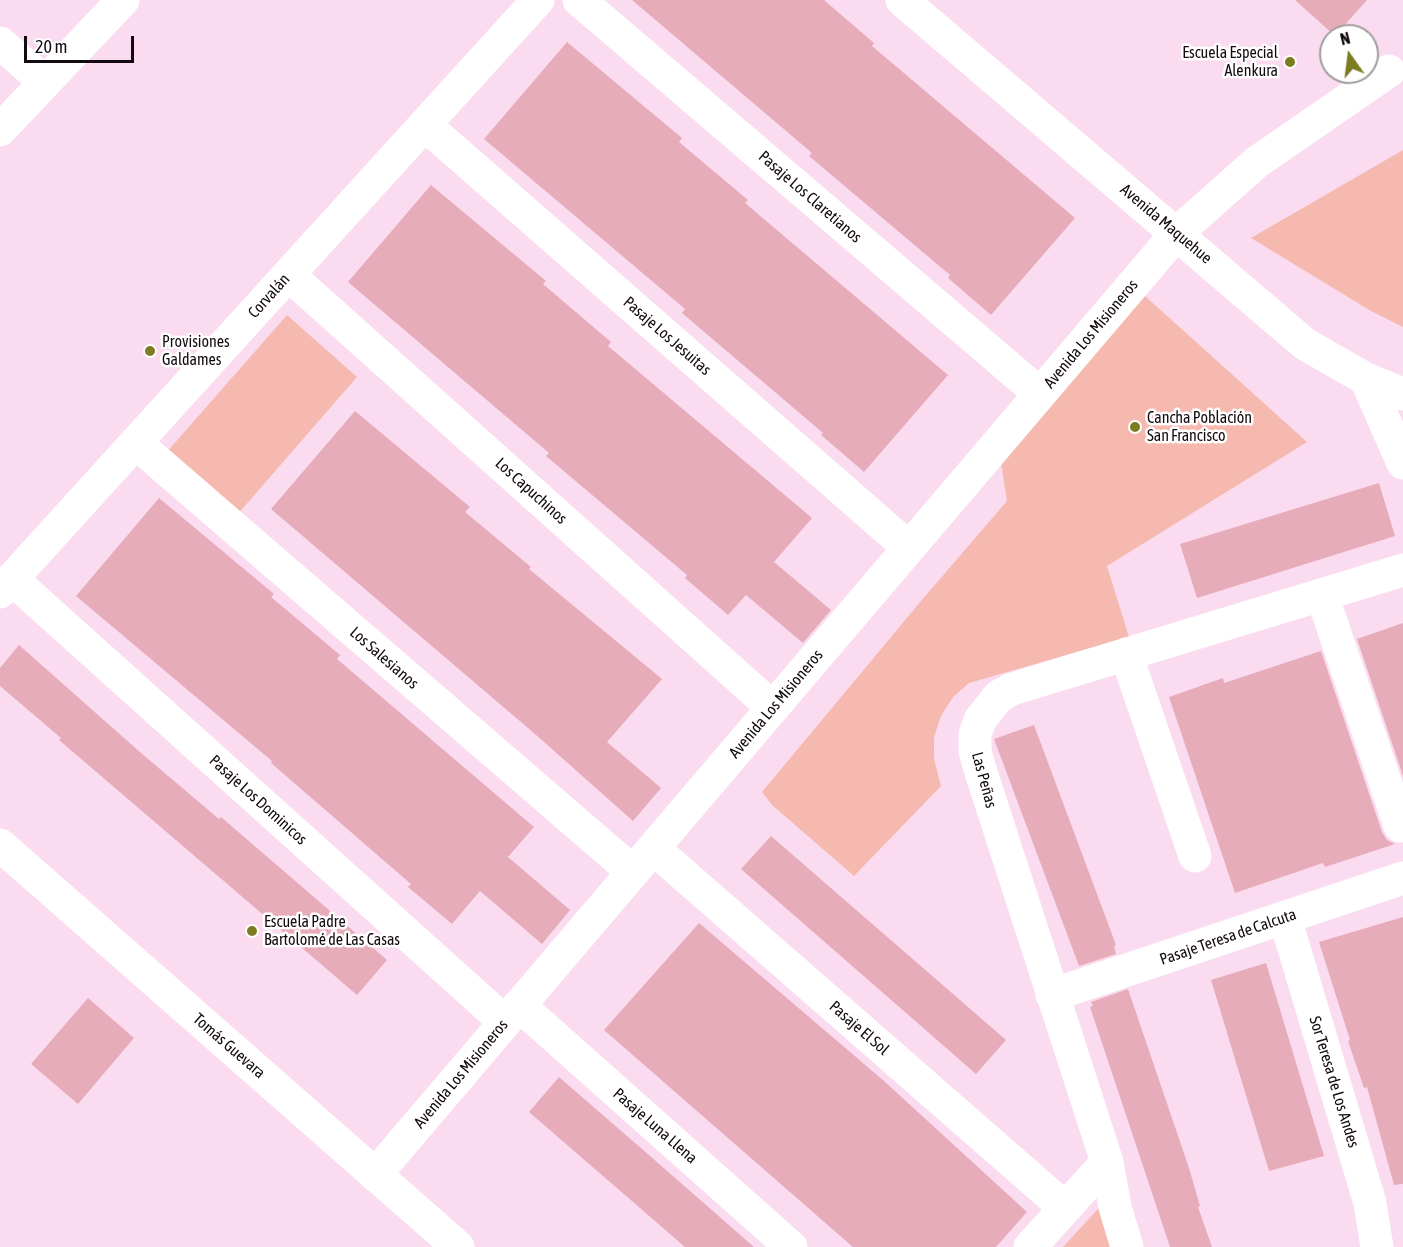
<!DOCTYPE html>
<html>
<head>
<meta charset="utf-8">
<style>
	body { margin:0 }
	#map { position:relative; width:1403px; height:1247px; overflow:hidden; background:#fadbf0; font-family:"Asap Condensed",sans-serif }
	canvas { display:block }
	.north { position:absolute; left:1319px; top:24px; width:60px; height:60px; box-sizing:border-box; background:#fff; border:2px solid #a19d9f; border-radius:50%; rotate:346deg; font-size:16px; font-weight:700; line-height:24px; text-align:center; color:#130910 }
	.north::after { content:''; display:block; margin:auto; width:21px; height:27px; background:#7d7c23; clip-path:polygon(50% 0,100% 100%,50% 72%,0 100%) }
	.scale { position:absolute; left:24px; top:36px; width:110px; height:27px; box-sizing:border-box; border:3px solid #130910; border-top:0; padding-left:8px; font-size:18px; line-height:21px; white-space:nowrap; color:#130910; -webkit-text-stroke:4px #fff; paint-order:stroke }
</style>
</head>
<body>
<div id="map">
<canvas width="1403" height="1247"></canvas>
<div class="north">N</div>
<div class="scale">20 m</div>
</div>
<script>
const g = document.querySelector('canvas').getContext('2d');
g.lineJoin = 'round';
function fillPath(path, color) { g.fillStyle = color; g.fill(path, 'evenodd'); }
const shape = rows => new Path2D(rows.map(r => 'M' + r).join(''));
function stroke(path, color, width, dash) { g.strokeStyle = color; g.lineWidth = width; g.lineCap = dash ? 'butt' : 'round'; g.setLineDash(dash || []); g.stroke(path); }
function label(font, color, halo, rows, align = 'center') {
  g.font = font + ' "Asap Condensed",sans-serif'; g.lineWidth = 5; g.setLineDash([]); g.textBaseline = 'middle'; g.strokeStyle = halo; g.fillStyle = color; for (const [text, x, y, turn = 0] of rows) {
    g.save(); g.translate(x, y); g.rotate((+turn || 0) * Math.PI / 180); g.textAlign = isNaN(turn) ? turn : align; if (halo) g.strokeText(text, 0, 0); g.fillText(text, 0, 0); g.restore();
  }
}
const green = shape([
	[1403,150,1403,327,1371,311,1251,238],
	[1145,296,1307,442,1107,566,1129,637,969,683,953,697,941,716,934,737,934,759,941,786,854,876,772,805,762,792,921,601,1007,501,1000,457],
	[287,315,357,377,237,515,166,453],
	[1099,1208,1111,1247,1063,1247]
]);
const building = shape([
	[632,0,824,0,874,43,872,46,1075,218,991,315,948,278,950,275,809,156,812,153],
	[1295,0,1367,0,1335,36],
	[567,42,682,138,679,142,748,200,745,203,948,375,864,472,821,435,823,433,682,313,685,309,484,139],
	[431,185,546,281,543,284,611,342,608,346,812,518,774,562,831,610,803,643,746,595,728,615,685,578,687,575,546,456,549,453,348,282],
	[355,411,470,507,465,512,531,567,529,569,662,679,607,742,661,788,633,821,535,734,271,509],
	[1379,483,1395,536,1197,598,1180,544],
	[159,498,274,594,271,597,340,655,337,659,534,827,508,857,570,910,542,944,480,891,452,924,408,887,411,884,271,763,272,761,76,596],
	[1403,623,1403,776,1357,639],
	[19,645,141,753,219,819,221,817,387,960,357,995,59,740,61,738,0,686,0,668],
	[1321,651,1382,832,1387,840,1395,844,1325,867,1323,863,1235,893,1169,697,1223,678,1224,683],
	[1034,725,1116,945,1114,946,1116,954,1079,966,994,739],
	[771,836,1006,1040,976,1074,741,869],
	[1403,917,1403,1184,1394,1185,1367,1087,1364,1088,1348,1041,1350,1040,1319,942],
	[699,923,884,1081,1027,1212,996,1247,853,1247,604,1030],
	[1266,963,1324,1156,1269,1171,1211,980],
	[1128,989,1189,1168,1200,1206,1198,1207,1212,1247,1170,1247,1090,1007,1093,1006,1091,1002],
	[88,998,134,1038,78,1104,31,1064],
	[559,1077,650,1156,754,1247,685,1247,529,1112]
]);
const minor = shape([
	[579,0,1040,394],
	[0,43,45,82],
	[425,125,909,548],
	[0,130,123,0],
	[289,275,773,708],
	[1366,379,1403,463],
	[136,443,633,872],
	[12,579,505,1022],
	[0,592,538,0],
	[1322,595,1400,826],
	[1126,654,1195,856],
	[653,848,1065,1208],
	[1285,918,1370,1203,1377,1247],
	[1052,995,1403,878],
	[519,1005,791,1247],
	[375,1175,1177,233,1257,162,1389,71],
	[1030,1247,1107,1162],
	[1127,1247,1115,1207,1107,1162,979,766,975,751,975,735,980,720,999,696,1012,689,1403,570]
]);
const major = shape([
	[902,0,1305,344,1366,379,1403,394],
	[0,845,458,1247]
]);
const markers = [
	[1290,62,6,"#7d7c23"],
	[150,351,6,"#7d7c23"],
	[1135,427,6,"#7d7c23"],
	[252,931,6,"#7d7c23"]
];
const poiNames = [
	["Escuela Especial",1278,53,"right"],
	["Alenkura",1278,71,"right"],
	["Provisiones",162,342],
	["Galdames",162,360],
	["Cancha Población",1147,418],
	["San Francisco",1147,436],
	["Escuela Padre",264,922],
	["Bartolomé de Las Casas",264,940]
];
const streetNames = [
	["Pasaje Los Claretianos",810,197,41],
	["Avenida Maquehue",1166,224,40],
	["Corvalán",269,296,-48],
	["Avenida Los Misioneros",1091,334,-50],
	["Pasaje Los Jesuitas",667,336,41],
	["Los Capuchinos",531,491,42],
	["Los Salesianos",384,658,41],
	["Avenida Los Misioneros",776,704,-50],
	["Las Peñas",984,780,75],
	["Pasaje Los Dominicos",258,800,42],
	["Pasaje Teresa de Calcuta",1228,937,-19],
	["Pasaje El Sol",859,1028,41],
	["Tomás Guevara",229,1046,41],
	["Avenida Los Misioneros",461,1074,-50],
	["Sor Teresa de Los Andes",1334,1082,73],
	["Pasaje Luna Llena",655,1126,41]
];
fillPath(green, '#f5b9af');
fillPath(building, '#e7acb9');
stroke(minor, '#fff', 33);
stroke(major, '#fff', 33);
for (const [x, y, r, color] of markers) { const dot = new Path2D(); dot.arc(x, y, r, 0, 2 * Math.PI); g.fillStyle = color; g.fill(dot); stroke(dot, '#fff', 2); }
label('16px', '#130910', '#fff', poiNames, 'left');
label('16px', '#130910', '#fff', streetNames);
</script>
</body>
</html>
